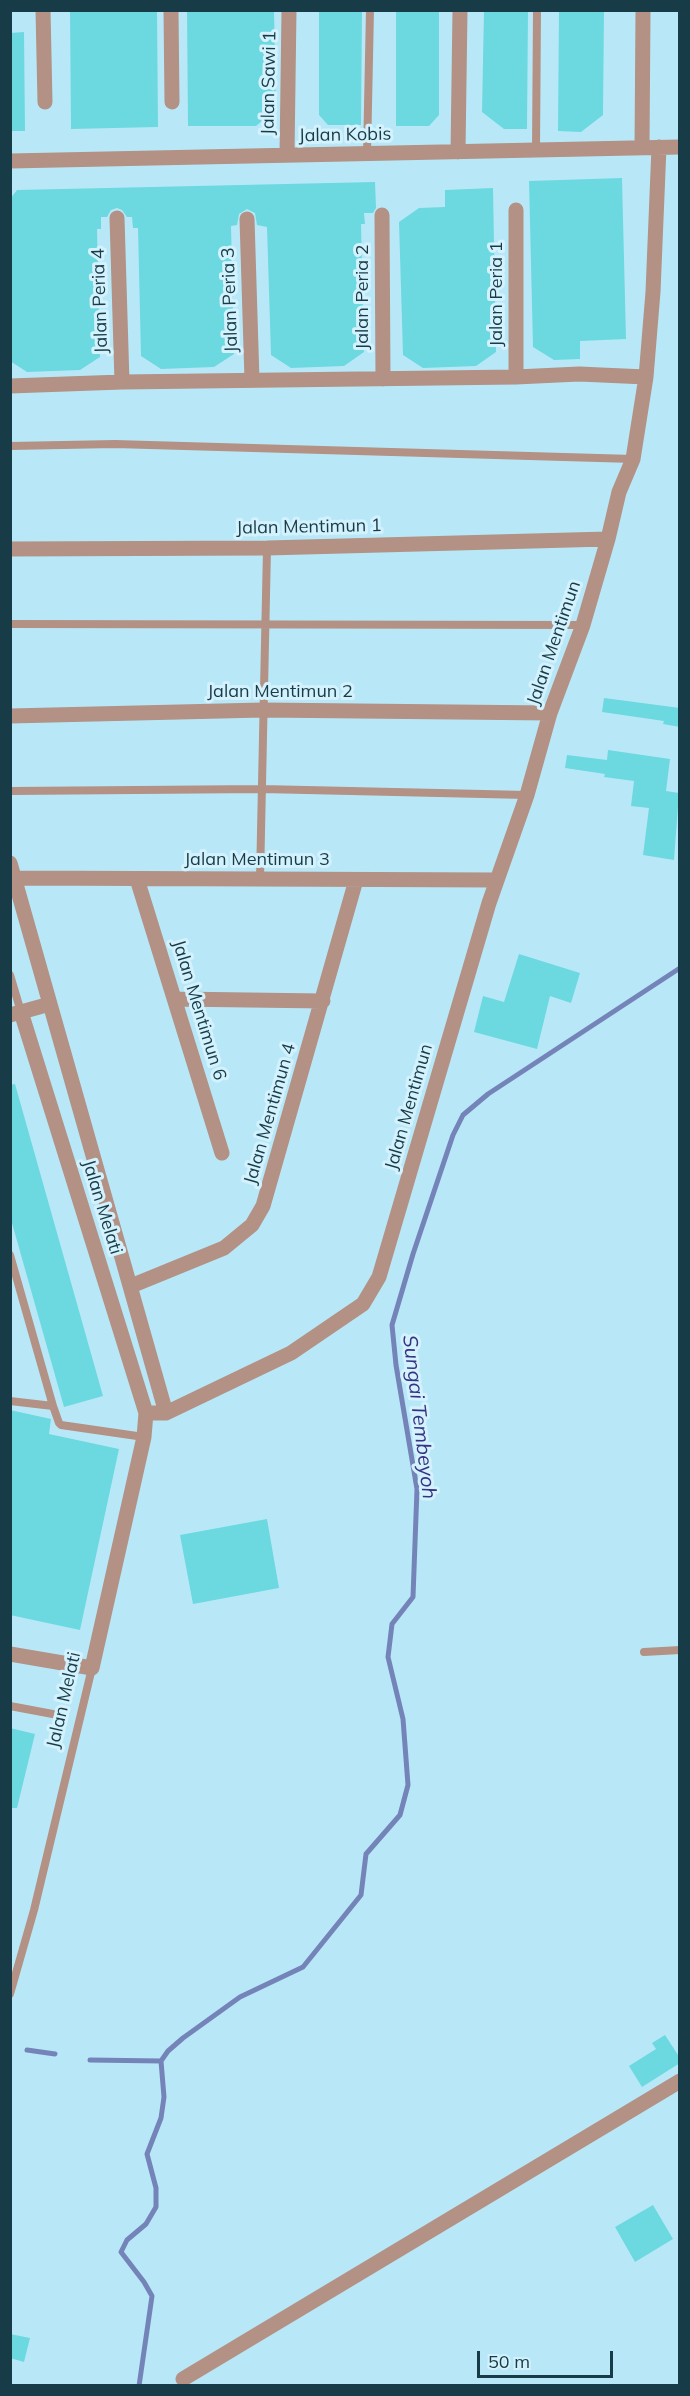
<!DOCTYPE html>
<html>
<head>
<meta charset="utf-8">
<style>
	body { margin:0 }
	#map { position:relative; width:690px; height:2396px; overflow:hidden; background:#b8e8f8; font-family:Mulish,sans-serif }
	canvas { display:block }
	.frame { position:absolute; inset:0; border:12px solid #183c47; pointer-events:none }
	.scale { position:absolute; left:477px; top:2351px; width:136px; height:27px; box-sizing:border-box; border:3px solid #183c47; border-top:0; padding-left:8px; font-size:18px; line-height:21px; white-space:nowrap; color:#183c47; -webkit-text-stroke:4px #d3f2fd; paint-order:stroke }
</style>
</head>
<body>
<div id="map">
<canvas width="690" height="2396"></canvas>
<div class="frame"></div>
<div class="scale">50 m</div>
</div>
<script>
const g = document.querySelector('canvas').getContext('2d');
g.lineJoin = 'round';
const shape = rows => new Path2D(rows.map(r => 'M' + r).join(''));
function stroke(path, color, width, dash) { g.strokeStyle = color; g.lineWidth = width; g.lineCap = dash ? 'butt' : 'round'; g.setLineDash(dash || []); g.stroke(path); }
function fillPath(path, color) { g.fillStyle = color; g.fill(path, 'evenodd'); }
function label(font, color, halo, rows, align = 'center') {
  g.font = font + ' Mulish,sans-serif'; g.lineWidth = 6; g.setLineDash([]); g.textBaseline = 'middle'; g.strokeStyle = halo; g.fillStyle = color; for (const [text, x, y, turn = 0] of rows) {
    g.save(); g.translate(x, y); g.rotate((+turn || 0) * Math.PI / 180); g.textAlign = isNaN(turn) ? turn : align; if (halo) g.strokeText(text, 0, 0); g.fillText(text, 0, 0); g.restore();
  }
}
const stream = shape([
	[27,2050,55,2054],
	[90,2060,161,2061],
	[139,2386,152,2296,144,2282,121,2252,127,2240,146,2224,156,2207,156,2188,147,2154,161,2118,164,2097,161,2061,168,2051,183,2038,240,1997,303,1967,361,1895,366,1854,400,1815,408,1785,403,1719,388,1657,392,1624,413,1597,417,1489,396,1365,392,1325,413,1254,453,1135,463,1115,488,1094,680,968]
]);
const building = shape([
	[70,10,157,10,158,127,71,129],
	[187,10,274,10,276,109,256,126,188,126],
	[319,10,362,10,361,125,328,125,319,115],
	[396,10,439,10,439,115,429,126,396,126],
	[484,10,528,10,527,129,504,129,482,112],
	[559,10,604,10,603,115,581,132,558,131],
	[24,32,25,131,10,131,10,33],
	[622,178,626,339,580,341,580,359,554,360,533,347,529,181],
	[375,182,376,208,373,213,364,213,365,224,361,224,364,352,344,366,291,368,271,355,267,227,257,225,255,213,247,209,239,214,237,225,231,226,234,354,214,367,161,369,141,356,138,228,133,228,132,217,127,217,122,210,117,208,111,210,107,217,101,217,101,229,97,229,100,357,80,370,27,372,10,361,10,199,17,190],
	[493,188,496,352,476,366,423,368,403,355,399,222,419,208,445,207,445,190],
	[604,698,680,708,680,727,663,724,664,721,602,712],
	[608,750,670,759,666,791,679,793,674,860,643,855,649,808,631,806,634,781,604,777,605,774,565,768,567,755,607,760],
	[519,954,580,973,571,1003,550,996,537,1049,474,1032,483,996,504,1002],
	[15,1084,103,1396,64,1407,10,1216,10,1085],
	[10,1410,51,1419,49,1434,119,1449,80,1630,10,1615],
	[267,1519,279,1588,193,1604,180,1535],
	[10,1728,35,1734,17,1808,10,1808],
	[665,2035,680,2058,680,2063,642,2087,629,2066,656,2049,652,2043],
	[653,2205,673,2239,635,2262,615,2227],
	[10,2334,30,2338,24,2362,10,2358]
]);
const lane = shape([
	[536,150,537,10],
	[367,154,370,10],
	[10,446,115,444,633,459],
	[10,624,583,625],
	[10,791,262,789,527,795],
	[260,879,267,548],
	[10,975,21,1012],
	[10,1255,53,1406],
	[10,1401,53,1406,59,1423,61,1425,144,1437],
	[644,1652,680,1650],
	[10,1706,58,1715],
	[10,1994,34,1910,92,1668]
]);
const street = shape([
	[43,10,45,102],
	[171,10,172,102],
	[642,148,643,10],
	[458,152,460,10],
	[287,155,289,10],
	[10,161,680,147],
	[516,210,516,377],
	[382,215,383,379],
	[117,218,122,382],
	[247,219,252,380],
	[10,386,122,382,516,377,579,374,646,377],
	[10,549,267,548,608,539],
	[10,716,263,710,550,713],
	[10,863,166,1413],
	[16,878,497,880],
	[137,879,222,1153],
	[175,999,323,1001],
	[21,1012,146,1413],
	[10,1015,50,1004],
	[131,1286,224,1248,252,1225,263,1206,356,880],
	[10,1654,92,1668,144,1437,146,1413,166,1413,291,1353,363,1304,379,1277,489,903,527,795,550,713,583,625,608,539,619,492,633,459,646,377,653,292,659,147],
	[183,2379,680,2081]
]);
const streetNames = [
	["Jalan Sawi 1",269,83,-89],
	["Jalan Kobis",345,135,-1],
	["Jalan Peria 1",497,294,-90],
	["Jalan Peria 2",363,297,-90],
	["Jalan Peria 3",230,300,-92],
	["Jalan Peria 4",100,301,-92],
	["Jalan Mentimun 1",309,527,-1],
	["Jalan Mentimun",554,643,-71],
	["Jalan Mentimun 2",280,692],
	["Jalan Mentimun 3",257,860],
	["Jalan Mentimun 6",199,1010,73],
	["Jalan Mentimun",409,1107,-74],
	["Jalan Mentimun 4",270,1114,-74],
	["Jalan Melati",102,1207,73],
	["Jalan Melati",64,1700,-77]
];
const waterNames = [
	["Sungai Tembeyoh",419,1417,83]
];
stroke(stream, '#7584b8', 5);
fillPath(building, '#6bd9df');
stroke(lane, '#b39184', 8);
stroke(street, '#b39184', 15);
label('18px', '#183c47', '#d3f2fd', streetNames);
label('italic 20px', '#363383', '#d3f2fd', waterNames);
</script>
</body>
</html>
